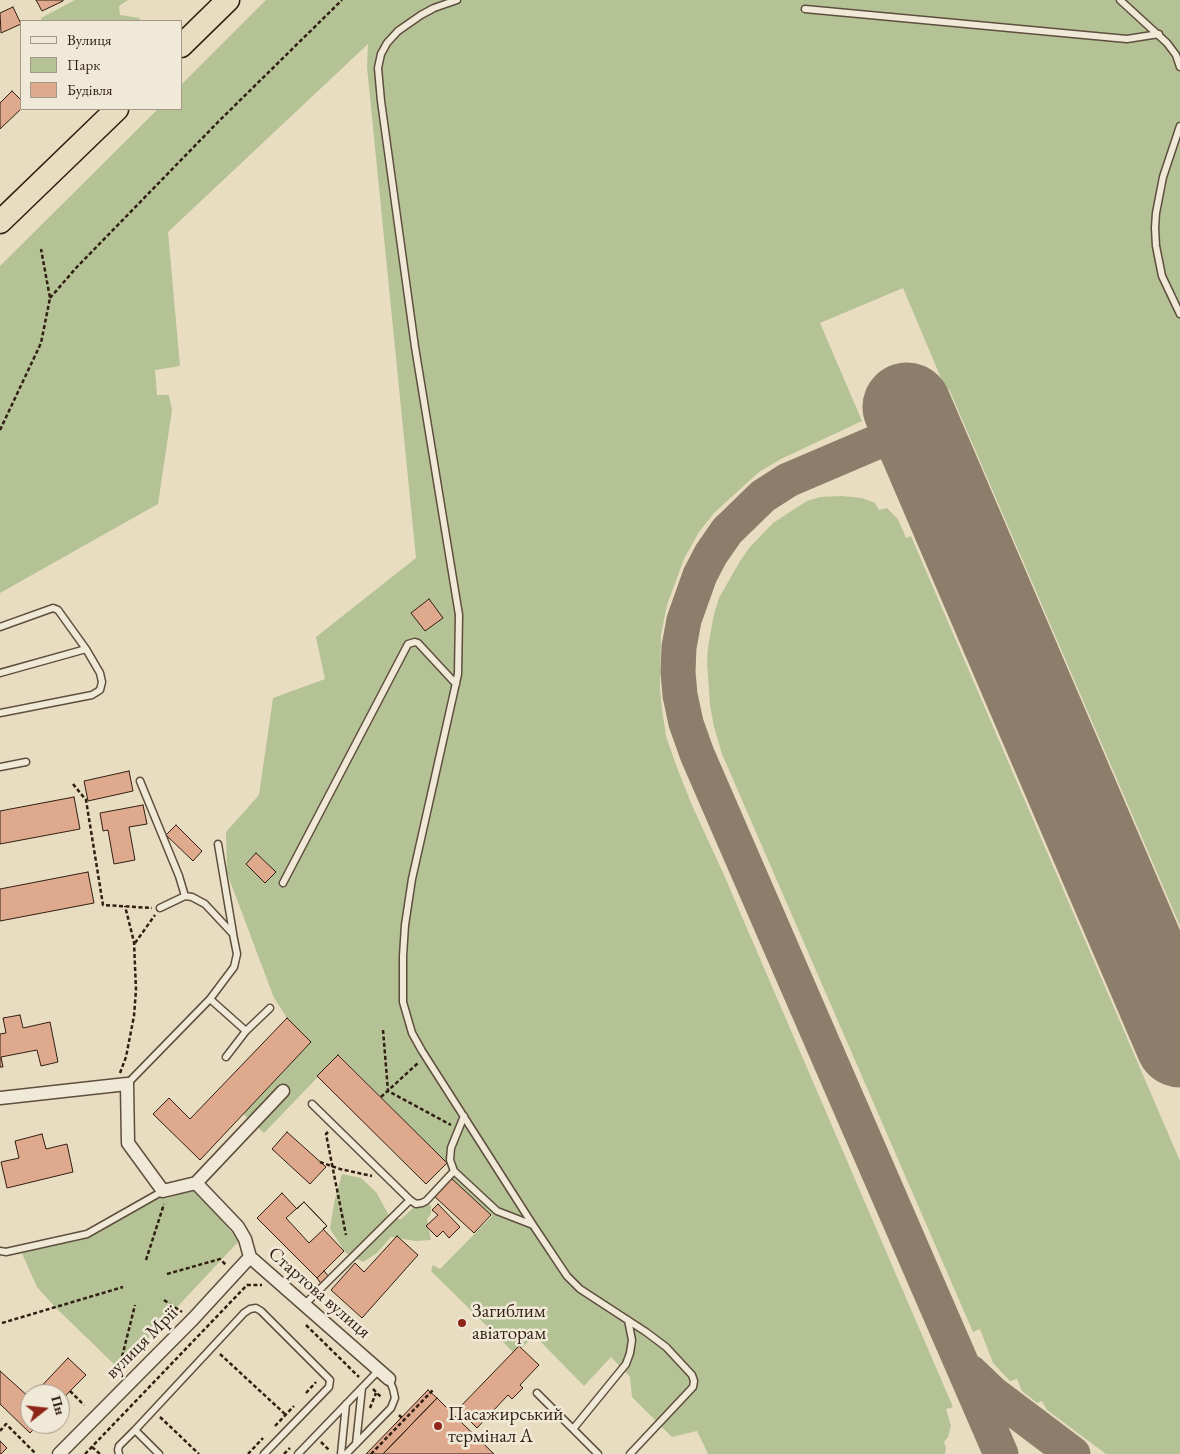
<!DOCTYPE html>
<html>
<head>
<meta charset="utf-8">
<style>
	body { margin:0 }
	#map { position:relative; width:1180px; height:1454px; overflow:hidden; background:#e9ddc1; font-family:"EB Garamond",serif }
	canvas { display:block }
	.legend { position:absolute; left:20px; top:20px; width:162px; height:90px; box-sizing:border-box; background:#f1e9d7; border:1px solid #a49888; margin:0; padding:6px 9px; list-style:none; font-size:15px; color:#301f12 }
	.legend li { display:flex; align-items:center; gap:10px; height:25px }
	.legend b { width:25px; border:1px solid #a49888 }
	.north { position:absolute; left:20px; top:1384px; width:50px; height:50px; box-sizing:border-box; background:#f1e9d7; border:1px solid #a49888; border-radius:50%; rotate:74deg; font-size:14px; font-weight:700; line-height:20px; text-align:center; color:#301f12 }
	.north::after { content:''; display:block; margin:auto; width:18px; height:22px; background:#8f2418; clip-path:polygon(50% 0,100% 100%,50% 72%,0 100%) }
</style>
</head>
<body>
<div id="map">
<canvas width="1180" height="1454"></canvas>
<ul class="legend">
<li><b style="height:6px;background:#f1e9d7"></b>Вулиця</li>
<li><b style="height:14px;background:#b4c295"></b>Парк</li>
<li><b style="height:14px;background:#dfa98e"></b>Будівля</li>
</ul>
<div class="north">Пн</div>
</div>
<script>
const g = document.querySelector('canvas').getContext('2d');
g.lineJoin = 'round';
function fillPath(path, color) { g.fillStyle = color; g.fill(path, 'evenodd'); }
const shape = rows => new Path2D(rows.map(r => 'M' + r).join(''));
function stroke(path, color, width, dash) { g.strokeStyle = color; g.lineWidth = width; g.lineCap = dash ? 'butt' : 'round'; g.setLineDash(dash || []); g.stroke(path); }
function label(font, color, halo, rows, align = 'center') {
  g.font = font + ' "EB Garamond",serif'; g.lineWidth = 5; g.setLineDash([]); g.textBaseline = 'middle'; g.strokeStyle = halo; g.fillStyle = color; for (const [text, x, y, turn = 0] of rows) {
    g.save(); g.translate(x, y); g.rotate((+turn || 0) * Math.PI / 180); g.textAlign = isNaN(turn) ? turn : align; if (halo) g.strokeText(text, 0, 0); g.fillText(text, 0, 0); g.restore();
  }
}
const green = shape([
	[75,0,128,0,119,6,120,15,140,18,139,21,42,21,41,18],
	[266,0,1180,0,1180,926,949,389,946,390,903,288,820,323,862,421,783,458,759,472,714,513,699,532,684,559,667,605,661,635,660,687,662,709,666,736,676,765,691,803,724,875,953,1407,946,1409,951,1426,948,1437,944,1442,946,1448,945,1454,708,1454,697,1431,672,1437,632,1397,630,1377,611,1357,584,1386,535,1336,521,1348,513,1352,431,1271,433,1265,440,1269,492,1216,451,1178,446,1163,339,1055,264,1133,243,1114,311,1042,287,1018,274,998,227,873,226,832,259,795,273,698,325,679,316,637,416,558,367,67,368,44,168,232,180,366,155,370,157,395,169,395,172,410,158,504,0,593,0,266,158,109,181,109,181,85],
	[842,496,862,498,875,503,879,510,887,508,898,519,906,538,911,536,1180,1161,1180,1454,1106,1454,1047,1410,1042,1401,1037,1403,1022,1391,1017,1379,1010,1381,993,1363,980,1329,973,1332,722,754,714,727,710,705,707,662,708,647,714,614,719,598,740,561,750,547,773,523,807,501,820,497],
	[342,1174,361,1178,376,1192,391,1219,401,1219,414,1207,431,1205,431,1214,427,1219,431,1240,415,1241,391,1237,377,1253,363,1262,346,1253,330,1229,334,1203],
	[195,1189,239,1241,119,1369,55,1307,37,1287,20,1249,87,1234,160,1193,166,1199]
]);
const taxiway = shape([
	[943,491,922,460,909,447,890,442,877,442,788,480,763,496,727,531,711,554,700,575,684,620,679,647,678,672,680,695,686,723,697,754,1001,1454],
	[970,1372,992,1393,1073,1454]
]);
const runway = shape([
	[907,407,1180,1043]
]);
const building = shape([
	[36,0,63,0,63,1,42,11,36,0],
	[13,7,21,24,1,33,0,13,13,7],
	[12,91,21,100,21,109,0,129,0,103,12,91],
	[429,599,443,618,425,631,411,613,429,599],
	[129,771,133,791,88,801,84,781,129,771],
	[74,797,80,829,0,844,0,811,74,797],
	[143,805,147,824,129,827,135,860,114,864,108,830,103,831,100,813,143,805],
	[176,825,202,851,193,861,166,835,176,825],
	[256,853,276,872,265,883,246,864,256,853],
	[88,872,94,903,0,921,0,889,88,872],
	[20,1015,23,1028,50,1022,58,1062,41,1066,37,1050,1,1057,3,1067,0,1067,0,1034,6,1033,3,1018,20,1015],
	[287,1018,311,1042,200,1160,153,1114,169,1098,190,1119,287,1018],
	[338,1055,447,1163,426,1184,317,1076,338,1055],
	[287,1132,326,1167,310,1184,272,1149,287,1132],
	[42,1134,46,1149,67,1144,73,1172,7,1188,1,1162,19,1158,15,1141,42,1134],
	[451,1178,491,1215,474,1233,434,1196,451,1178],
	[282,1193,297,1209,304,1202,327,1226,323,1229,344,1251,317,1278,257,1218,282,1193],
	[304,1202,327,1226,309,1243,286,1218,304,1202],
	[438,1204,460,1227,449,1238,443,1231,437,1237,426,1226,438,1215,432,1210,438,1204],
	[397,1236,418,1255,362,1318,331,1290,355,1263,364,1272,397,1236],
	[324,1271,330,1278,322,1285,317,1278,324,1271],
	[519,1346,539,1365,520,1385,523,1388,512,1399,508,1395,477,1428,458,1409,519,1346],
	[68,1358,86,1375,70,1391,60,1402,60,1394,34,1394,68,1358],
	[0,1371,30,1398,30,1424,39,1424,30,1433,0,1404,0,1371],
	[428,1390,437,1398,383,1454,366,1454,428,1390],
	[437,1398,462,1423,494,1454,383,1454,437,1398],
	[0,1441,7,1448,1,1454,0,1454,0,1441]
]);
const path = shape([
	[50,298,76,268,219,121,342,0],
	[0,430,41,343,50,298,41,249],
	[73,784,86,800,103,905,152,908],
	[135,943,155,915],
	[383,1030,388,1091,451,1125],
	[120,1073,126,1057,134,1016,136,990,134,942,125,906],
	[381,1097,418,1063],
	[328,1132,326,1134,346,1235],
	[320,1162,340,1169,372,1176],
	[146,1260,164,1204],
	[167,1274,220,1259,227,1266],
	[288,1274,294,1267],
	[164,1300,182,1312],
	[2,1323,123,1287],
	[306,1325,359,1377],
	[220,1354,286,1415],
	[119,1369,135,1305],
	[373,1389,382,1398],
	[70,1391,84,1405],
	[306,1393,316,1382],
	[370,1408,376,1393],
	[399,1415,404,1420],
	[160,1417,199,1454],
	[275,1426,294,1406],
	[0,1431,6,1424,36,1454],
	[321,1442,330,1451],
	[92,1447,100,1454],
	[85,1454,247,1285,262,1285],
	[248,1454,263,1438],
	[284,1454,290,1448],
	[371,1454,433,1390]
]);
const lane = shape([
	[457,0,434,8,421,15,398,31,387,43,381,54,378,68,381,101,415,347,459,615,458,674,412,879,405,925,403,956,403,1002,412,1033,422,1051,533,1225,567,1276,580,1289,646,1332,666,1347,692,1375,694,1381,693,1387,630,1454],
	[1120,0,1167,43,1176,55,1180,67],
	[805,9,1127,39,1159,34],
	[1180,126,1163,177,1156,213,1155,228,1156,246,1162,276,1180,314],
	[0,627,53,608,58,610,86,649,100,673,102,682,100,690,92,695,0,713],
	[0,673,86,649],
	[0,767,26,762],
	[140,781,179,876,185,896],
	[218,844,233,933],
	[283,883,408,644,415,642,418,643,456,684],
	[210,999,246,1031,270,1008],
	[226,1057,246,1031],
	[127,1084,210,999,234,967,237,954,233,934,205,904,192,897,185,896,160,908],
	[312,1104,410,1200,416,1204,422,1203,426,1201,454,1171],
	[464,1116,451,1148,450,1160,454,1171,497,1211,533,1225],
	[0,1251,6,1252,87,1234,163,1191],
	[304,1305,410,1200],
	[537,1393,598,1454],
	[573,1429,626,1364,630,1353,632,1340,628,1320],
	[356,1444,362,1388],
	[119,1454,118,1450,119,1446,135,1430],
	[159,1454,135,1430,244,1313,250,1309,256,1308,261,1311,330,1380,329,1387,264,1454],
	[298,1454,379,1370],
	[341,1454,346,1404],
	[346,1454,391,1408,395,1398,393,1389,389,1379]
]);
const street = shape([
	[0,1098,127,1084,128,1143,163,1191,196,1183,238,1227,245,1239,250,1257,389,1379],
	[196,1183,283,1091],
	[59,1454,193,1319,250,1257]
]);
const highway = shape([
	[181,46,228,0],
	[0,222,117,109]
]);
const markers = [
	[462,1323,5,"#8f2418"],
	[438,1426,5,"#8f2418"]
];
const streetNames = [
	["Стартова вулиця",319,1293,41],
	["вулиця Мрії",142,1343,-45]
];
const poiNames = [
	["Загиблим",472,1312],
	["авіаторам",472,1334],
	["Пасажирський",448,1415],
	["термінал A",448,1437]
];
fillPath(green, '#b4c295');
stroke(taxiway, '#8c7e6a', 35);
stroke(runway, '#8c7e6a', 89);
fillPath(building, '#dfa98e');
stroke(building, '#301f12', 1);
stroke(lane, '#5e4e3e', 9);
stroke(street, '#5e4e3e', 15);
stroke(highway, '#301f12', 25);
stroke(path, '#301f12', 2.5, [4, 2.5]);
stroke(lane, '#f1e9d7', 6);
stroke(street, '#f1e9d7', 12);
stroke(highway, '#e9ddc1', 22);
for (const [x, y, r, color] of markers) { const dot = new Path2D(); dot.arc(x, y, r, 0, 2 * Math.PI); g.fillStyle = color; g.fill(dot); stroke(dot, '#f1e9d7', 2); }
label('19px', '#301f12', '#f1e9d7', streetNames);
label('19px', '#301f12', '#f1e9d7', poiNames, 'left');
</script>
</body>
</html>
